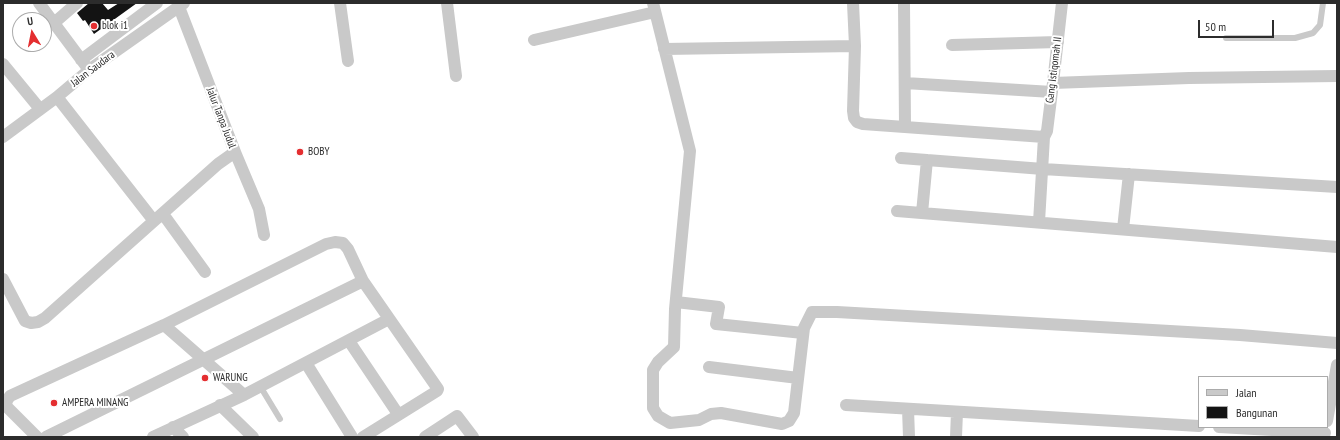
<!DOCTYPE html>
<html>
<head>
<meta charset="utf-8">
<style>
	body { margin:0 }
	#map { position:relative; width:1340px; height:440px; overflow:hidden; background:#fff; font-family:"PT Sans Narrow",sans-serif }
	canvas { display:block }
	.frame { position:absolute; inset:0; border:4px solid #2c2c2c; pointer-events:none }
	.legend { position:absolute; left:1198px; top:376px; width:130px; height:52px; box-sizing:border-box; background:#fff; border:1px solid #ababab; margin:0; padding:5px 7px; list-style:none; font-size:12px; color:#2c2c2c }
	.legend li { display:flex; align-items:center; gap:8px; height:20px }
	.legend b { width:20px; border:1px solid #ababab }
	.north { position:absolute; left:12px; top:12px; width:40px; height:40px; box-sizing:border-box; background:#fff; border:1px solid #ababab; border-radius:50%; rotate:350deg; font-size:11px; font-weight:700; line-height:16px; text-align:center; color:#2c2c2c }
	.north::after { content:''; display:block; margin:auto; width:14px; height:18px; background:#e42e30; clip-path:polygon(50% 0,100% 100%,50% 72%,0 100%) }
	.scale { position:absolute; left:1198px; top:20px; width:76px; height:18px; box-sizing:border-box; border:2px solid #2c2c2c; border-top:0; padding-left:5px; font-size:12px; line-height:14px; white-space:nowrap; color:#2c2c2c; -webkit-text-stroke:3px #fff; paint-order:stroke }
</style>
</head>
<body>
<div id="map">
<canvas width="1340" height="440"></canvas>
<div class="frame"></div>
<ul class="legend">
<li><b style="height:5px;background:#c9c9c9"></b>Jalan</li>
<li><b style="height:11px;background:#131313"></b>Bangunan</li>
</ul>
<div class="north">U</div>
<div class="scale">50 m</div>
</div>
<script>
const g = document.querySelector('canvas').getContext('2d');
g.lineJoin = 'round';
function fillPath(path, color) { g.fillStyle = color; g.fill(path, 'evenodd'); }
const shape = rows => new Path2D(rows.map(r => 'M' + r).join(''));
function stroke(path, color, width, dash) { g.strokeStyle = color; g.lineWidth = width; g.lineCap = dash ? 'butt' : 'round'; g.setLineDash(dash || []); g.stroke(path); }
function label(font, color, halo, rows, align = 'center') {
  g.font = font + ' "PT Sans Narrow",sans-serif'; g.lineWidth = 4; g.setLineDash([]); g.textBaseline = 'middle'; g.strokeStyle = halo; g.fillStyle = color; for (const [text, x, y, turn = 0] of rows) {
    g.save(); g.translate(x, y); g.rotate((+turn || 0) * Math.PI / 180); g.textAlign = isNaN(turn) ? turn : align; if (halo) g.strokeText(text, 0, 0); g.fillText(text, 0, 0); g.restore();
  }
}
const building = shape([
	[89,3,102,3,108,10,119,3,137,3,94,34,85,20,83,21,77,13]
]);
const lane = shape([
	[1226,38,1295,38,1313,33,1320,25,1323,3],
	[260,386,280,419]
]);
const street = shape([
	[39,3,86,66],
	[340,3,348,61],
	[447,3,456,76],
	[653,3,690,151,675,309,674,347,658,362,653,370,653,408,658,416,670,423,699,420,711,414,721,413,782,424,789,421,794,413,804,328,812,312,837,312,1240,335,1337,343],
	[853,3,855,46,853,111,854,118,857,122,863,124,1044,137],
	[904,3,905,126],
	[54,23,77,3],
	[534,40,655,12],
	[952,45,1058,42],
	[664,49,855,46],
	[81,60,157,3],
	[3,64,40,109],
	[905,83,1052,92],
	[1053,83,1189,78,1337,76],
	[57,97,154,221],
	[3,137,57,97,89,70,184,3],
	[235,152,259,209,264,235],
	[901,158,1043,169,1337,187],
	[897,211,1337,247],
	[922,213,927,160],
	[163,214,205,272],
	[1039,222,1044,137,1047,131,1053,83,1062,3],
	[1123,229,1129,174],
	[3,279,25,321,31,323,38,322,45,318,218,164,235,152,179,7],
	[676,302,719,307,716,324,803,333],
	[164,325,244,395],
	[349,341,398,414],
	[306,363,352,437],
	[709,367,798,378],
	[220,405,253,437],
	[846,405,1199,426],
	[908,409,909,437],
	[1327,421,1337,365],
	[173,427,183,437],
	[1219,427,1325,433],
	[37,437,7,407,6,402,10,396,164,325,326,244,335,242,343,243,348,249,363,281,438,389,437,391,363,437],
	[46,437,363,281],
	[153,437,244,395,389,319],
	[425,437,457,416,473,437],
	[956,437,957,412]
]);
const markers = [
	[94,26,4,"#e42e30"],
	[300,152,4,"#e42e30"],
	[205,378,4,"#e42e30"],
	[54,403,4,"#e42e30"]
];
const poiNames = [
	["blok i1",102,26],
	["BOBY",308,152],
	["WARUNG",213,378],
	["AMPERA MINANG",62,403]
];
const streetNames = [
	["Jalan Saudara",93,69,-37],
	["Gang Istiqomah II",1054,70,-83],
	["Jalur Tanpa Judul",221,118,69]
];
fillPath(building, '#131313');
stroke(lane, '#c9c9c9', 6);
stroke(street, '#c9c9c9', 12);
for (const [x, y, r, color] of markers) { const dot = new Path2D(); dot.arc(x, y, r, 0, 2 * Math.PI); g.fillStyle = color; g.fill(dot); stroke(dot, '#fff', 1.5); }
label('11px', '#2c2c2c', '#fff', poiNames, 'left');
label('11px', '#2c2c2c', '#fff', streetNames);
</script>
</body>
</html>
